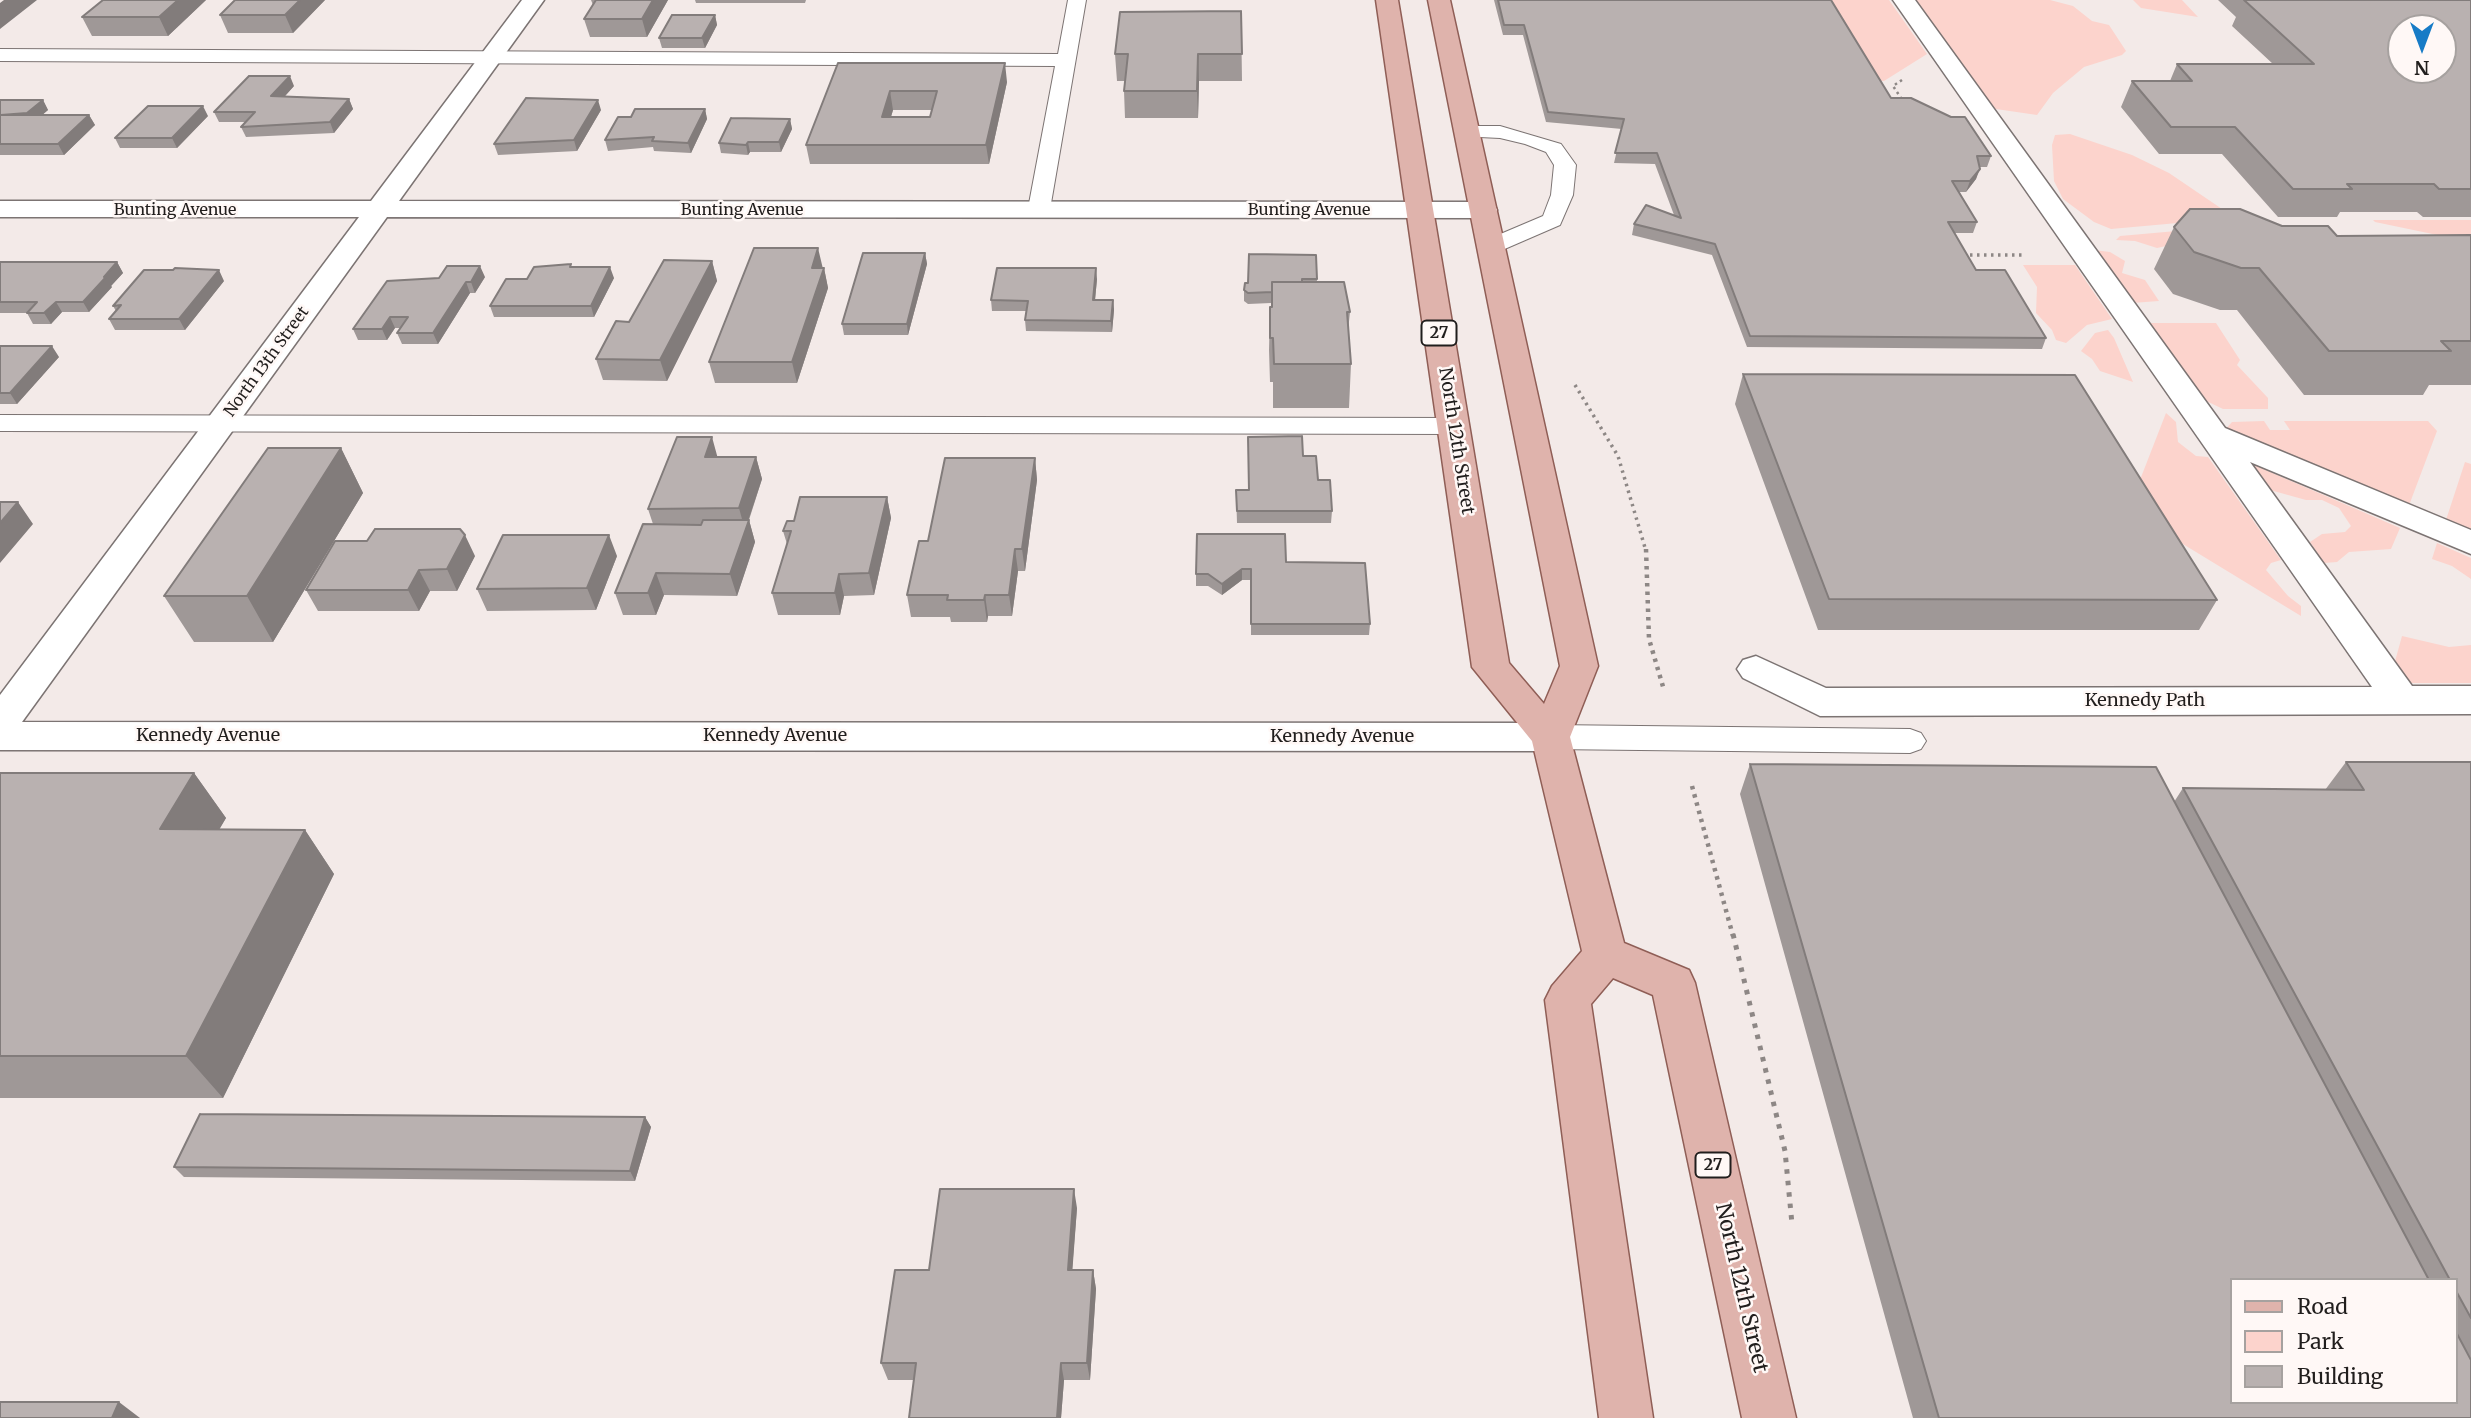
<!DOCTYPE html>
<html>
<head>
<meta charset="utf-8">
<style>
	body { margin:0 }
	#map { position:relative; width:2471px; height:1418px; overflow:hidden; background:#f3eae8; font-family:Merriweather,serif }
	canvas { display:block }
	.legend { position:absolute; left:2230px; top:1278px; width:228px; height:126px; box-sizing:border-box; background:#fff8f6; border:2px solid #a6a19f; margin:0; padding:9px 12px; list-style:none; font-size:21px; color:#211e1d }
	.legend li { display:flex; align-items:center; gap:14px; height:35px }
	.legend b { width:35px; border:2px solid #a6a19f }
	.north { position:absolute; left:2387px; top:14px; width:70px; height:70px; box-sizing:border-box; background:#fff8f6; border:2px solid #a6a19f; border-radius:50%; rotate:180deg; font-size:19px; font-weight:700; line-height:28px; text-align:center; color:#211e1d }
	.north::after { content:''; display:block; margin:auto; width:24px; height:32px; background:#177bc6; clip-path:polygon(50% 0,100% 100%,50% 72%,0 100%) }
</style>
</head>
<body>
<div id="map">
<canvas width="2471" height="1418"></canvas>
<ul class="legend">
<li><b style="height:9px;background:#dfb3ac"></b>Road</li>
<li><b style="height:19px;background:#fcd3cc"></b>Park</li>
<li><b style="height:19px;background:#b9b1b0"></b>Building</li>
</ul>
<div class="north">N</div>
</div>
<script>
const g = document.querySelector('canvas').getContext('2d');
g.lineJoin = 'round';
function fillPath(path, color) { g.fillStyle = color; g.fill(path, 'evenodd'); }
const shape = rows => new Path2D(rows.map(r => 'M' + r).join(''));
function stroke(path, color, width, dash) { g.strokeStyle = color; g.lineWidth = width; g.lineCap = dash ? 'butt' : 'round'; g.setLineDash(dash || []); g.stroke(path); }
function label(font, color, halo, rows, align = 'center') {
  g.font = font + ' Merriweather,serif'; g.lineWidth = 5; g.setLineDash([]); g.textBaseline = 'middle'; g.strokeStyle = halo; g.fillStyle = color; for (const [text, x, y, turn = 0] of rows) {
    g.save(); g.translate(x, y); g.rotate((+turn || 0) * Math.PI / 180); g.textAlign = isNaN(turn) ? turn : align; if (halo) g.strokeText(text, 0, 0); g.fillText(text, 0, 0); g.restore();
  }
}
const green = shape([
	[1828,0,1889,0,1927,54,1884,81,1873,81],
	[1912,0,2050,0,2073,6,2092,21,2109,25,2126,51,2122,55,2084,67,2053,93,2037,115,1996,109,1991,105],
	[2133,0,2182,0,2198,17,2141,8],
	[2070,134,2132,155,2169,173,2225,211,2222,219,2111,229,2094,222,2063,199,2054,181,2052,145,2055,135],
	[2373,220,2471,220,2471,242,2375,222],
	[2233,226,2207,237,2157,248,2135,241,2116,240,2120,236],
	[2094,250,2110,252,2125,261,2122,273,2145,280,2159,301,2132,303],
	[2023,265,2075,265,2112,319,2087,325,2066,343,2056,340,2052,330,2036,313,2037,287],
	[2151,323,2216,323,2240,360,2237,365,2268,398,2268,409,2223,409,2200,398,2149,327],
	[2108,330,2114,338,2133,382,2100,371,2092,359,2081,351,2095,333],
	[2166,413,2176,422,2178,442,2196,456,2208,457,2281,560,2271,563,2266,570,2288,596,2301,606,2301,616,2173,538,2138,485],
	[2264,421,2270,430,2290,430,2284,421,2428,421,2437,431,2408,508,2224,431,2232,422],
	[2247,462,2400,528,2391,549,2349,552,2337,562,2324,563,2310,542,2322,534,2345,532,2351,526,2339,508,2322,500,2306,500,2270,490],
	[2465,462,2471,464,2471,534,2445,523],
	[2437,543,2471,558,2471,579,2452,566,2432,559],
	[2402,636,2449,647,2471,645,2471,683,2407,683,2394,665]
]);
const pathFar3 = shape([
	[1902,80,1893,86,1903,101]
]);
const pathFar2 = shape([
	[1963,255,2024,255],
	[1575,385,1618,456,1646,551]
]);
const pathFar1 = shape([
	[1646,549,1649,639,1664,690],
	[1692,786,1733,936]
]);
const path = shape([
	[1733,934,1785,1151,1792,1224]
]);
const service = shape([
	[1068,0,1086,0,1050,209,1039,216,1028,209,1055,66,0,61,0,49,1058,54,1068,0],
	[1466,126,1500,126,1561,144,1576,165,1573,195,1560,225,1500,251,1484,251,1481,246,1484,241,1543,216,1551,195,1554,165,1546,152,1525,144,1500,138,1459,136,1456,132,1466,126],
	[0,415,1454,418,1463,420,1467,426,1463,432,1454,434,0,431,0,415],
	[1550,725,1910,729,1921,733,1926,741,1921,749,1910,753,1550,749,1539,745,1534,737,1539,729,1550,725]
]);
const pedestrian = shape([
	[1893,0,1915,0,2225,428,2471,530,2471,554,2250,462,2412,686,2471,686,2471,714,1820,716,1743,678,1737,669,1743,660,1756,656,1826,688,2372,687,1893,0]
]);
const minor = shape([
	[522,0,544,0,399,201,1484,202,1494,204,1497,210,1494,216,1484,218,387,217,22,722,1550,723,1564,727,1570,737,1564,747,1550,751,0,750,0,695,359,217,0,217,0,201,371,201,522,0]
]);
const primary = shape([
	[1376,0,1398,0,1509,663,1544,704,1560,666,1428,0,1450,0,1598,666,1570,737,1624,943,1689,970,1695,983,1796,1418,1742,1418,1653,995,1613,978,1591,1004,1653,1418,1599,1418,1545,1000,1552,986,1582,951,1532,741,1472,667,1376,0]
]);
const wall = shape([
	[103,0,206,0,168,36,92,36,82,17],
	[325,0,293,33,228,33,220,15],
	[591,0,668,0,647,37,590,37,584,19,593,5],
	[695,0,806,0,805,3,696,3],
	[1494,0,1831,0,1891,98,1991,156,1987,167,1979,167,1976,179,1966,192,1959,192,1977,222,1973,233,1954,233,1976,270,2046,338,2042,349,1747,347,1712,255,1632,235,1634,224,1674,215,1655,164,1614,163,1622,129,1546,122,1523,35,1503,35],
	[2218,0,2471,0,2471,217,2423,217,2417,212,2340,212,2337,217,2278,217,2222,154,2159,154,2121,107,2132,81,2170,81,2177,64,2273,64,2232,26,2236,17],
	[1241,11,1242,81,1199,81,1198,118,1125,118,1124,91,1125,81,1117,81,1115,54],
	[715,15,717,25,705,48,662,48,659,38],
	[838,63,1007,82,989,164,810,164,806,145],
	[893,110,932,110,930,117,891,117],
	[294,86,285,96,349,99,353,109,334,133,246,137,241,127,246,122,219,122,214,112],
	[0,100,43,100,48,110,42,115,89,115,95,125,64,155,0,155],
	[705,109,707,119,691,153,654,151,653,147,608,151,605,140,631,117],
	[601,110,577,151,498,155,494,144],
	[208,116,177,148,120,148,115,138],
	[790,119,792,129,781,152,750,152,748,155,721,153,719,143],
	[2282,226,2337,236,2471,235,2471,385,2429,385,2423,395,2304,395,2237,310,2220,310,2173,294,2154,269,2174,227],
	[925,253,927,264,908,335,844,335,842,324],
	[1316,255,1317,282,1350,312,1348,331,1351,364,1349,408,1273,408,1273,382,1270,382,1269,350,1270,307,1271,307,1271,303,1248,304,1244,301,1244,290,1248,283],
	[712,261,717,281,667,381,603,380,596,359,629,322],
	[0,262,117,262,123,273,111,286,112,287,89,312,62,312,51,324,33,324,27,313,0,313],
	[572,267,614,278,594,317,494,317,490,306,527,279],
	[824,268,828,288,797,383,715,383,709,362],
	[485,277,475,293,470,293,438,344,402,344,397,333,401,328,395,328,387,340,358,340,353,329,387,281],
	[1097,279,1095,300,1113,300,1114,310,1112,332,1026,331,1025,320,1026,311,992,311,991,300],
	[224,281,185,330,115,330,109,319,116,311,113,306],
	[0,346,59,357,17,404,0,404],
	[1743,374,2217,600,2199,630,1818,630,1735,404],
	[341,448,363,493,273,642,194,642,164,596],
	[1303,456,1318,480,1332,511,1331,523,1237,523,1236,490,1249,490],
	[718,457,756,457,762,479,749,520,755,542,737,596,664,595,656,615,623,615,615,593,653,524,648,509],
	[1035,458,1037,480,1025,571,1018,571,1012,616,988,616,987,622,951,622,950,617,911,617,907,595,928,541],
	[887,497,891,518,874,595,844,596,840,615,778,615,772,593,787,544,783,531,794,521],
	[475,556,457,591,430,591,419,611,318,611,306,590],
	[617,556,596,610,487,611,477,589],
	[1286,562,1370,624,1369,635,1251,635,1251,580,1242,580,1222,595,1208,586,1196,586,1196,574],
	[2346,762,2471,762,2471,1418,1913,1418,1740,794,1750,764,2174,802,2183,788,2325,790],
	[2231,1280,2455,1280,2455,1402],
	[0,773,194,773,226,818,219,829,305,830,334,874,223,1098,0,1098],
	[645,1117,651,1127,635,1181,184,1177,174,1167],
	[1077,1208,1072,1270,1093,1270,1096,1289,1090,1380,1064,1380,1061,1418,909,1418,914,1380,888,1380,881,1363,929,1270]
]);
const shadedWall = shape([
	[4,0,37,0,0,29,0,3],
	[178,0,206,0,168,36,159,17],
	[300,0,325,0,293,33,285,15],
	[653,0,668,0,647,37,642,19],
	[715,15,717,25,705,48,702,38],
	[1198,54,1199,81,1198,118,1197,91],
	[1005,63,1007,82,989,164,986,145],
	[290,76,294,86,276,106,271,96],
	[890,91,893,110,885,136,882,117],
	[349,99,353,109,334,133,330,122],
	[43,100,48,110,33,123,27,113],
	[598,100,601,110,577,151,574,140],
	[203,106,208,116,177,148,172,138],
	[705,109,707,119,691,153,688,143],
	[89,115,95,125,64,155,58,144],
	[790,119,792,129,781,152,779,142],
	[748,142,750,152,748,155,746,145],
	[1980,169,1976,179,1966,192,1970,181],
	[818,248,823,269,812,268],
	[925,253,927,264,908,335,907,324],
	[712,261,717,281,667,381,660,360],
	[117,262,123,273,111,286,112,287,89,312,83,302],
	[480,266,485,277,475,293,471,282],
	[610,267,614,278,594,317,591,306],
	[824,268,828,288,797,383,792,362],
	[1096,268,1097,279,1094,310,1093,300],
	[219,270,224,281,185,330,179,319],
	[466,282,470,293,438,344,433,333],
	[1113,300,1114,310,1112,332,1111,321],
	[56,302,62,312,51,324,44,313],
	[390,317,395,328,387,340,382,329],
	[52,346,59,357,17,404,10,393],
	[712,437,718,459,705,457],
	[341,448,363,493,273,642,247,596],
	[756,457,762,479,745,530,739,508],
	[1035,458,1037,480,1025,571,1022,549],
	[887,497,891,518,874,595,869,573],
	[18,502,33,524,0,563,0,523],
	[749,520,755,542,737,596,730,574],
	[465,535,475,556,457,591,447,569],
	[609,535,617,556,596,610,587,588],
	[1015,549,1018,571,1012,616,1009,595],
	[1242,569,1242,580,1222,595,1222,584],
	[419,570,430,591,419,611,408,590],
	[656,573,664,595,656,615,648,593],
	[839,574,844,596,840,615,835,593],
	[985,595,988,616,987,622,984,600],
	[194,773,226,818,194,873,160,829],
	[305,830,334,874,223,1098,186,1056],
	[645,1117,651,1127,635,1181,630,1171],
	[1074,1189,1077,1208,1071,1289,1068,1270],
	[1093,1270,1096,1289,1090,1380,1087,1363],
	[1061,1363,1064,1380,1061,1418,1057,1418],
	[119,1402,140,1418,112,1418]
]);
const building = shape([
	[103,0,178,0,159,17,82,17,103,0],
	[235,0,300,0,285,15,220,15,235,0],
	[596,0,653,0,642,19,584,19,596,0],
	[1498,0,1831,0,1891,98,1911,98,1951,117,1965,117,1991,156,1977,156,1980,169,1970,181,1952,181,1977,222,1948,222,1976,270,2005,270,2046,338,1750,336,1715,244,1634,224,1646,205,1681,218,1657,153,1615,153,1624,119,1548,112,1524,25,1504,25,1498,0],
	[2244,0,2471,0,2471,189,2439,189,2434,184,2347,184,2352,189,2293,189,2235,127,2171,127,2132,81,2192,81,2177,64,2314,64,2244,0],
	[2401,28,2443,28,2443,70,2401,70,2401,28],
	[1241,11,1242,54,1198,54,1197,91,1124,91,1128,54,1115,54,1120,12,1241,11],
	[672,15,715,15,702,38,659,38,672,15],
	[838,63,1005,63,986,145,806,145,838,63],
	[890,91,937,91,930,117,882,117,890,91],
	[249,76,290,76,271,96,349,99,330,122,241,127,255,112,214,112,249,76],
	[526,98,598,100,574,140,494,144,526,98],
	[0,100,43,100,27,113,1,115,89,115,58,144,0,144,0,100],
	[148,106,203,106,172,138,115,138,148,106],
	[635,109,705,109,688,143,652,141,654,137,605,140,618,117,631,117,635,109],
	[731,118,790,119,779,142,748,142,746,145,719,143,731,118],
	[2190,209,2240,209,2282,226,2328,226,2337,236,2471,235,2471,341,2441,341,2451,351,2329,351,2259,268,2241,268,2194,252,2174,227,2190,209],
	[754,248,818,248,812,268,824,268,792,362,709,362,754,248],
	[863,253,925,253,907,324,842,324,863,253],
	[1249,254,1316,255,1317,279,1302,279,1302,282,1272,282,1272,292,1248,293,1244,290,1245,283,1248,283,1249,254],
	[664,260,712,261,660,360,596,359,616,321,629,322,664,260],
	[0,262,117,262,104,277,106,277,83,302,56,302,44,313,27,313,37,302,0,302,0,262],
	[571,264,570,267,610,267,591,306,490,306,506,279,527,279,534,267,571,264],
	[447,266,480,266,471,282,466,282,433,333,397,333,408,317,390,317,382,329,353,329,387,281,439,278,447,266],
	[175,268,219,270,179,319,109,319,121,305,113,306,144,270,173,270,175,268],
	[997,268,1096,268,1093,300,1113,300,1111,321,1025,320,1028,301,991,300,997,268],
	[1272,282,1344,282,1350,312,1347,312,1351,364,1274,364,1273,338,1270,338,1270,307,1272,307,1272,282],
	[0,346,52,346,10,393,0,393,0,346],
	[1743,374,2075,375,2217,600,1829,599,1743,374],
	[1302,436,1303,456,1316,456,1318,480,1330,480,1332,511,1237,511,1236,490,1249,490,1248,437,1302,436],
	[677,437,712,437,705,457,756,457,739,508,648,509,677,437],
	[268,448,341,448,247,596,164,596,268,448],
	[945,458,1035,458,1022,549,1015,549,1009,595,985,595,984,600,947,600,948,595,907,595,919,541,928,541,945,458],
	[800,497,887,497,869,573,839,574,835,593,772,593,791,531,783,531,787,521,794,521,800,497],
	[0,502,18,502,0,523,0,502],
	[703,520,749,520,730,574,656,573,648,593,615,593,643,524,701,525,703,520],
	[375,529,460,529,465,535,447,569,419,570,408,590,306,590,335,541,367,541,375,529],
	[1197,534,1285,534,1286,562,1365,563,1370,624,1251,624,1251,569,1242,569,1222,584,1208,574,1196,574,1197,534],
	[503,535,609,535,587,588,477,589,503,535],
	[2346,762,2471,762,2471,1318,2455,1289,2455,1280,2450,1280,2183,788,2364,790,2346,762],
	[1750,764,2156,767,2429,1280,2231,1280,2231,1402,2455,1402,2455,1330,2471,1360,2471,1418,1939,1418,1750,764],
	[0,773,194,773,160,829,305,830,186,1056,0,1056,0,773],
	[200,1114,645,1117,630,1171,174,1167,200,1114],
	[940,1189,1074,1189,1068,1270,1093,1270,1087,1363,1061,1363,1057,1418,909,1418,916,1363,881,1363,895,1270,929,1270,940,1189],
	[0,1402,119,1402,112,1418,0,1418,0,1402]
]);
const farStreetnames = [
	["Bunting Avenue",175,210],
	["Bunting Avenue",742,210],
	["Bunting Avenue",1309,210],
	["North 13th Street",267,362,-54]
];
const shields = [
	[1439,333,35],
	[1713,1165,35]
];
const shieldNames = [
	["27",1439,333],
	["27",1713,1165]
];
const streetNames = [
	["North 12th Street",1456,441,81],
	["Kennedy Path",2145,701],
	["Kennedy Avenue",208,736],
	["Kennedy Avenue",775,736],
	["Kennedy Avenue",1342,737]
];
const nearStreetnames = [
	["North 12th Street",1741,1288,77]
];
fillPath(green, '#fcd3cc');
stroke(service, '#7c7473', 2);
stroke(pedestrian, '#7c7473', 3);
stroke(minor, '#7c7473', 3);
stroke(primary, '#8f5e56', 3);
stroke(pathFar3, '#8d8785', 2.5, [2.5, 3.5]);
stroke(pathFar2, '#8d8785', 3.5, [2.5, 4.5]);
stroke(pathFar1, '#8d8785', 4.5, [3.5, 5]);
stroke(path, '#8d8785', 5, [4.5, 7]);
fillPath(service, '#fff');
fillPath(pedestrian, '#fff');
fillPath(minor, '#fff');
fillPath(primary, '#dfb3ac');
fillPath(wall, '#9f9897');
fillPath(shadedWall, '#827c7b');
fillPath(building, '#b9b1b0');
stroke(building, '#827c7b', 2);
label('16px', '#211e1d', '#fff8f6', farStreetnames);
for (const [x, y, w] of shields) { const box = new Path2D(); box.roundRect(x - w / 2, y - 12.5, w, 25, 5); g.fillStyle = '#fff8f6'; g.fill(box); stroke(box, '#211e1d', 2); }
label('bold 16px', '#211e1d', null, shieldNames);
label('18px', '#211e1d', '#fff8f6', streetNames);
label('21px', '#211e1d', '#fff8f6', nearStreetnames);
</script>
</body>
</html>
